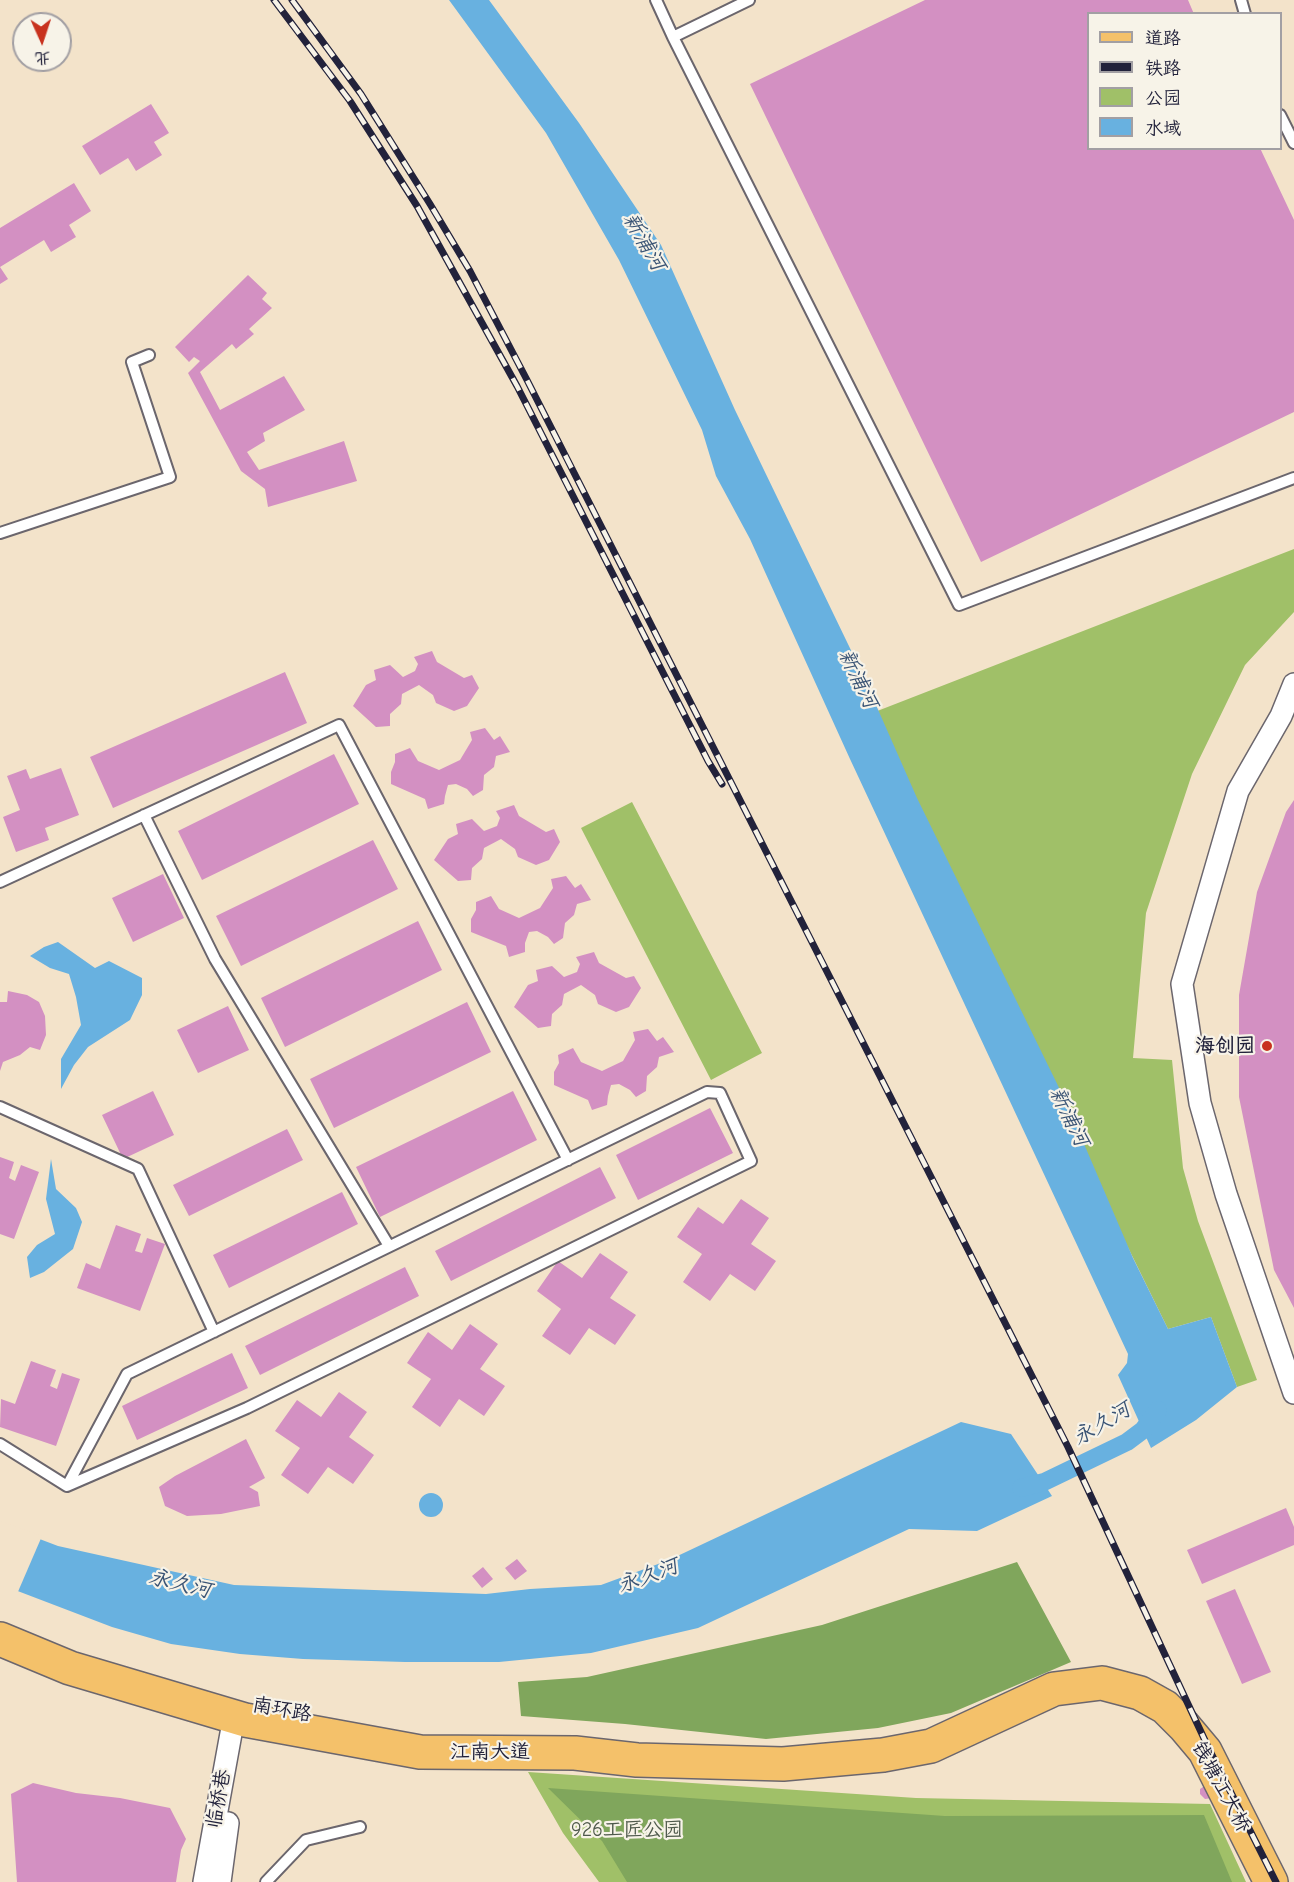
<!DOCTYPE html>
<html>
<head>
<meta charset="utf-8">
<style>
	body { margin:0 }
	#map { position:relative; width:1294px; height:1882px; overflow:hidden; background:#f3e3ca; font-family:"Comic Neue","LXGW WenKai TC",sans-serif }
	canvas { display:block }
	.legend { position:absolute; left:1087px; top:12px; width:195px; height:138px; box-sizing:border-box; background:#f7f3e8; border:2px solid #a29fa3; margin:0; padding:8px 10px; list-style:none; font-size:18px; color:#22223b }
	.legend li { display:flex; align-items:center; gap:12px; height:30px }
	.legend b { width:30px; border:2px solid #a29fa3 }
	.north { position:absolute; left:12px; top:12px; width:60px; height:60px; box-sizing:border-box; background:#f7f3e8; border:2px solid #a29fa3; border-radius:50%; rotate:177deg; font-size:16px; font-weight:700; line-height:24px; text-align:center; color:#22223b }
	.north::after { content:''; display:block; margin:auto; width:21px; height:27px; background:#c8321e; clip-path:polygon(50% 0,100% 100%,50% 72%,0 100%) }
</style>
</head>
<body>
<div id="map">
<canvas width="1294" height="1882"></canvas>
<ul class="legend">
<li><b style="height:8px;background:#f4c16a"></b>道路</li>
<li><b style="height:8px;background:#22223b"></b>铁路</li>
<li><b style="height:16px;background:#a0c068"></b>公园</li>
<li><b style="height:16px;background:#68b1e0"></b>水域</li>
</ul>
<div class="north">北</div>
</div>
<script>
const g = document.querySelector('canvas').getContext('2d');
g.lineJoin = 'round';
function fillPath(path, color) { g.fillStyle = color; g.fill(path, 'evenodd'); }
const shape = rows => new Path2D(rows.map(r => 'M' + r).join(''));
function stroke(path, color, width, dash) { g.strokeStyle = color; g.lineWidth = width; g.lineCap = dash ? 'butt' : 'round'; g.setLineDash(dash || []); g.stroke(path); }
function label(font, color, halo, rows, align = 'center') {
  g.font = font + ' "Comic Neue","LXGW WenKai TC",sans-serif'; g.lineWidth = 4.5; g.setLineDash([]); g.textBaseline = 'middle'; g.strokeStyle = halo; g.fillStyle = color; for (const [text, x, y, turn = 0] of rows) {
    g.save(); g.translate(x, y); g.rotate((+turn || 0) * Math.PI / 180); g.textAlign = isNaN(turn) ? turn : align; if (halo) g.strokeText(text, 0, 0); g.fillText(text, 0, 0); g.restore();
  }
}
const green = shape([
	[1294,549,1294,612,1245,665,1192,774,1146,913,1133,1058,1172,1060,1183,1168,1198,1221,1257,1380,1237,1387,1211,1317,1168,1329,867,715],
	[632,802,762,1053,711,1080,581,828],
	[528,1772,916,1798,1210,1804,1246,1882,599,1882,563,1833]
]);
const forest = shape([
	[1017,1562,1071,1662,951,1713,878,1728,766,1739,625,1724,521,1716,518,1682,587,1677,822,1625],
	[548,1788,945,1816,1204,1815,1232,1882,627,1882,602,1841]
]);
const water = shape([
	[449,0,489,0,579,123,661,245,735,410,861,671,917,798,1066,1102,1133,1258,1168,1329,1211,1317,1237,1387,1196,1420,1151,1448,1118,1375,1127,1363,1128,1354,850,759,750,539,716,476,702,430,619,260,546,133],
	[58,942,95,968,109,961,142,978,142,995,130,1020,88,1047,74,1065,61,1089,61,1059,81,1025,76,997,69,974,50,968,30,956,44,947],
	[51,1159,56,1189,76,1208,82,1222,73,1249,44,1272,30,1278,27,1257,37,1245,55,1234,46,1199],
	[961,1422,1011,1434,1052,1496,977,1531,909,1529,698,1628,591,1653,499,1662,405,1662,303,1659,240,1654,171,1644,112,1627,15,1590,0,1524,58,1546,234,1585,486,1594,530,1589,601,1585,669,1560],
	'419 1505a12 12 0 1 1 24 0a12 12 0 1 1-24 0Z'
]);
const pier = shape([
	[0,1521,42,1536,17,1594,0,1585]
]);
const canal = shape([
	[1021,1488,1044,1482,1127,1442,1143,1430,1158,1410]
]);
const building = shape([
	[925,0,1188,0,1194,14,1088,14,1088,148,1260,148,1294,220,1294,412,981,562,750,84],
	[151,104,169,133,154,142,162,155,136,171,128,158,100,175,82,146],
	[74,183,91,211,69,225,76,237,51,252,44,240,0,267,8,279,0,284,0,228],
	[248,275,267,293,262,299,272,308,249,329,254,334,236,349,232,344,200,372,220,410,284,376,305,410,263,433,265,441,247,452,259,470,344,441,357,481,268,507,265,489,241,471,188,373,200,361,194,357,189,362,175,347],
	[432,651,437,662,464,678,472,675,479,688,467,706,454,711,436,703,433,695,419,685,402,694,401,704,390,714,390,726,376,727,353,706,366,685,376,680,374,670,390,665,403,677,415,671,418,664,414,657],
	[285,672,307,723,113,808,90,757],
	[485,728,494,740,500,736,510,752,496,756,494,767,484,775,483,790,473,796,467,789,456,784,448,785,445,796,444,804,428,809,425,799,391,784,391,772,395,762,395,754,410,748,418,761,439,770,460,760,472,740,470,732],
	[334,754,359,804,202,880,178,831],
	[61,768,79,815,45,828,49,840,16,852,3,817,20,810,7,776,26,769,30,779],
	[1294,800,1294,1308,1274,1270,1239,1097,1239,995,1257,892,1286,812],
	[514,805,519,816,546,832,554,829,560,842,549,860,536,865,518,857,515,849,501,839,484,848,482,859,472,868,471,880,458,881,434,860,448,839,458,834,456,824,472,819,484,831,497,826,500,818,496,811],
	[373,840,398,889,241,966,216,916],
	[163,874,184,918,133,942,112,898],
	[566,876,575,888,581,884,591,900,577,904,574,915,565,923,563,938,554,944,548,937,537,931,529,932,525,943,525,952,509,957,506,946,471,932,471,919,476,910,476,902,491,896,499,909,519,918,540,908,553,888,551,879],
	[418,921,442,970,285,1047,261,998],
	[594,952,599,963,626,978,634,976,641,988,629,1007,616,1012,598,1004,595,995,581,985,564,994,562,1005,552,1014,551,1026,538,1028,514,1007,528,985,538,981,536,970,552,966,564,977,577,972,580,964,576,957],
	[8,991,27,995,39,1002,45,1016,46,1035,40,1050,30,1047,20,1055,3,1062,0,1071,0,1002,7,1002],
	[467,1002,491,1052,334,1128,310,1079],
	[228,1006,249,1050,198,1073,177,1030],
	[648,1029,657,1041,663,1037,674,1052,659,1057,657,1067,647,1076,646,1091,636,1097,630,1090,619,1084,611,1085,608,1096,607,1105,592,1110,588,1100,554,1085,554,1072,559,1063,558,1055,573,1048,581,1062,602,1071,623,1061,635,1040,633,1032],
	[153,1091,174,1135,123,1159,102,1115],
	[513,1091,537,1140,380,1217,356,1167],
	[710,1108,733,1153,638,1200,616,1155],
	[287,1129,303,1160,189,1216,173,1185],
	[0,1157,14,1162,9,1178,15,1181,21,1165,39,1172,14,1239,0,1234],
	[600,1167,616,1198,451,1281,435,1251],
	[342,1192,358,1224,229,1288,213,1255],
	[741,1199,769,1218,751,1244,776,1261,755,1291,730,1274,710,1301,683,1282,702,1254,677,1237,698,1207,723,1224],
	[116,1225,141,1234,135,1251,142,1253,147,1238,165,1244,140,1311,77,1288,86,1263,100,1269],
	[600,1253,628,1272,610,1298,636,1315,615,1345,589,1328,570,1355,542,1336,561,1309,537,1291,558,1261,582,1278],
	[405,1267,419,1296,260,1375,245,1346],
	[470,1324,498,1344,480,1369,505,1386,484,1416,459,1399,440,1427,412,1407,431,1379,407,1363,428,1332,452,1350],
	[232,1353,248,1388,137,1440,122,1406],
	[31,1361,56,1370,50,1386,57,1389,62,1373,80,1379,56,1446,0,1427,1,1399,15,1404],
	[339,1392,367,1412,349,1437,374,1455,353,1484,328,1467,308,1494,281,1475,300,1448,275,1431,297,1400,321,1417],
	[246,1439,265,1478,249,1487,258,1492,260,1506,221,1514,187,1516,165,1506,159,1487,175,1476],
	[1286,1508,1294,1527,1294,1545,1202,1584,1187,1550],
	[517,1559,527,1571,515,1580,505,1568],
	[483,1567,493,1579,482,1588,472,1576],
	[1235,1589,1271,1672,1242,1684,1206,1601],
	[33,1783,76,1793,120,1798,170,1808,186,1839,181,1850,176,1882,17,1882,11,1794],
	[1206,1785,1212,1798,1205,1799,1200,1794,1200,1789]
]);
const service = shape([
	[656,0,673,37],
	[749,0,673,37,959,605,1294,478],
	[1241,0,1245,14],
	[1280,115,1294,143],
	[0,533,170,477,132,362,149,355],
	[144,815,215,959,389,1246],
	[0,882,339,725,568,1160],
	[707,1092,720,1093,751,1161,247,1408,67,1486,127,1374,707,1092],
	[0,1107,138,1169,214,1332],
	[0,1444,67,1486],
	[266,1882,306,1840,360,1827]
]);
const minor = shape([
	[1294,684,1281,716,1238,791,1182,984,1200,1103,1226,1194,1294,1393],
	[204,1882,234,1717],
	[220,1882,228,1823]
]);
const primary = shape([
	[0,1639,70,1668,245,1720,420,1752,575,1753,637,1760,783,1764,883,1755,931,1746,1054,1689,1102,1683,1140,1693,1165,1707,1184,1726,1205,1751,1271,1882]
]);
const rail = shape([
	[274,0,350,101,417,206,517,386,708,761,722,784],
	[292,0,361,94,430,204,470,271,527,380,1068,1447,1209,1749,1276,1882]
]);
const markers = [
	[1267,1046,6,"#c8321e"]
];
const poiNames = [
	["海创园",1255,1046]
];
const streetNames = [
	["南环路",282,1710,10],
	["江南大道",490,1752],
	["钱塘江大桥",1221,1787,61],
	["临桥巷",219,1799,-80]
];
const parkNames = [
	["926工匠公园",627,1830]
];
const waterNames = [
	["新浦河",644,242,60],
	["新浦河",858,679,64],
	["新浦河",1069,1117,64],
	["永久河",1102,1424,-31],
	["永久河",648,1576,-20],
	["永久河",180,1584,14]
];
fillPath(green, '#a0c068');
fillPath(forest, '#80a65c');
fillPath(water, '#68b1e0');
fillPath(pier, '#f3e3ca');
stroke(canal, '#68b1e0', 18);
fillPath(building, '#d390c2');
stroke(service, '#6b666d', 14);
stroke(minor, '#6b666d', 24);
stroke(primary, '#6b666d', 36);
stroke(service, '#fff', 10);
stroke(minor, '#fff', 21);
stroke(primary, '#f4c16a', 33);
stroke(rail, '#22223b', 7);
stroke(rail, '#f7f3e8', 4.5, [14]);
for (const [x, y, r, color] of markers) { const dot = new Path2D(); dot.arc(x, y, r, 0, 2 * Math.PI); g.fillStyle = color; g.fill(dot); stroke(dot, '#f7f3e8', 2); }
label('bold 20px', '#22223b', '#f7f3e8', poiNames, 'right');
label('20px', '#22223b', '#f7f3e8', streetNames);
label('20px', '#4e594b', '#f7f3e8', parkNames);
label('italic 21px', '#3a5475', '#f7f3e8', waterNames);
</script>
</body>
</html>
